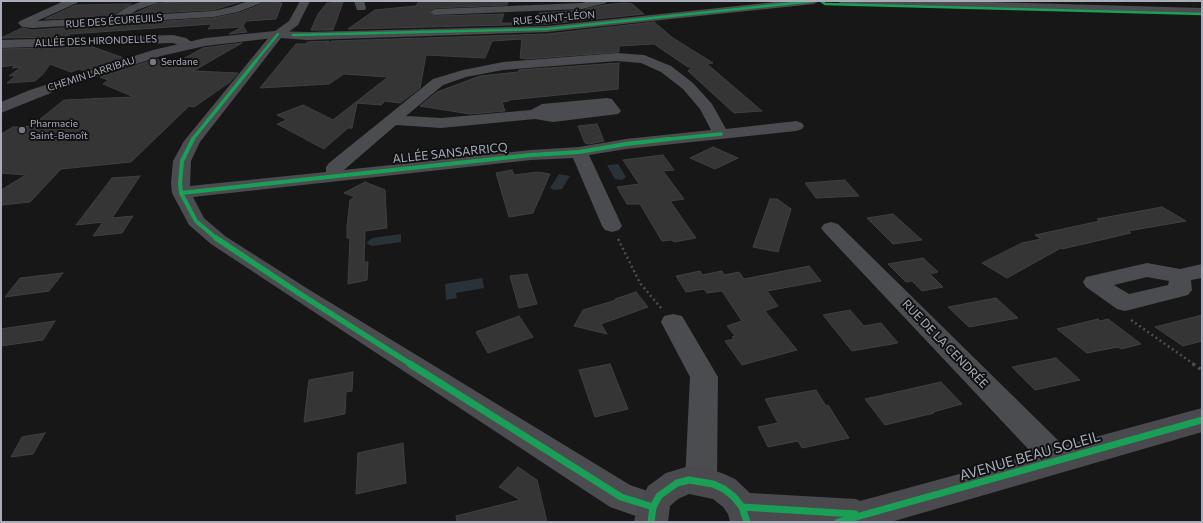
<!DOCTYPE html>
<html>
<head>
<meta charset="utf-8">
<style>
	body { margin:0 }
	#map { position:relative; width:1203px; height:523px; overflow:hidden; background:#171717; font-family:Commissioner,sans-serif }
	canvas { display:block }
	.frame { position:absolute; inset:0; border:2px solid #a8adb8; pointer-events:none }
</style>
</head>
<body>
<div id="map">
<canvas width="1203" height="523"></canvas>
<div class="frame"></div>
</div>
<script>
const g = document.querySelector('canvas').getContext('2d');
g.lineJoin = 'round';
function fillPath(path, color) { g.fillStyle = color; g.fill(path, 'evenodd'); }
const shape = rows => new Path2D(rows.map(r => 'M' + r).join(''));
function stroke(path, color, width, dash) { g.strokeStyle = color; g.lineWidth = width; g.lineCap = dash ? 'butt' : 'round'; g.setLineDash(dash || []); g.stroke(path); }
function label(font, color, halo, rows, align = 'center') {
  g.font = font + ' Commissioner,sans-serif'; g.lineWidth = 4; g.setLineDash([]); g.textBaseline = 'middle'; g.strokeStyle = halo; g.fillStyle = color; for (const [text, x, y, turn = 0] of rows) {
    g.save(); g.translate(x, y); g.rotate((+turn || 0) * Math.PI / 180); g.textAlign = isNaN(turn) ? turn : align; if (halo) g.strokeText(text, 0, 0); g.fillText(text, 0, 0); g.restore();
  }
}
const water = shape([
	[618,164,626,177,622,180,615,179,607,165],
	[559,174,570,176,562,189,554,190,550,188],
	[401,234,401,242,372,246,366,243,372,238],
	[482,278,484,288,456,293,457,298,446,300,445,284]
]);
const building = shape([
	[180,1,243,1,213,10,133,14,159,3,180,2,180,1],
	[263,1,282,3,276,19,246,21,243,26,247,32,229,34,242,27,208,29,212,24,70,34,68,37,1,38,22,28,32,30,213,18,239,13,262,4,263,1],
	[419,1,508,1,507,5,435,8,429,11,435,16,504,14,501,23,538,23,539,13,582,10,603,5,625,3,632,4,644,14,547,24,348,29,375,10,416,6,419,1],
	[343,2,333,30,311,30,318,14,327,3,343,2],
	[131,4,115,13,114,16,45,19,76,5,131,4],
	[654,22,673,38,713,63,707,64,762,111,734,113,688,71,692,67,688,67,654,44,619,46,619,52,526,59,520,58,522,39,492,41,485,58,426,55,420,88,400,103,385,101,381,105,357,103,352,128,348,128,324,149,277,124,287,120,277,115,303,105,333,120,388,77,344,74,329,84,260,88,296,44,306,44,307,42,329,41,327,44,332,41,547,34,654,22],
	[242,43,193,71,238,73,230,82,194,107,189,106,131,162,61,169,30,202,1,205,1,190,26,175,1,173,1,134,13,127,26,127,34,124,64,100,134,97,103,84,108,80,100,77,156,59,172,65,203,48,242,43],
	[93,47,124,58,84,71,79,69,71,72,50,64,43,74,35,81,7,83,16,75,9,76,21,67,12,68,15,65,1,67,1,49,93,47],
	[619,63,618,89,509,100,509,101,502,102,505,111,470,114,420,106,437,92,480,76,518,72,519,70,619,63],
	[597,124,604,141,589,144,585,143,578,126,597,124],
	[713,147,738,158,715,169,690,158,713,147],
	[663,155,674,170,663,171,684,199,670,201,696,238,674,242,672,240,662,241,640,204,627,204,617,187,639,184,623,160,663,155],
	[512,170,514,175,538,172,550,174,533,213,509,217,496,173,512,170],
	[140,176,112,218,133,216,122,233,93,236,103,222,76,225,112,178,140,176],
	[845,180,859,196,816,198,805,183,845,180],
	[365,182,385,190,387,228,365,231,364,262,368,262,367,280,348,284,350,238,347,238,347,226,350,200,355,197,344,193,365,182],
	[770,199,777,199,791,209,778,252,753,247,770,199],
	[1162,207,1186,221,1128,231,1131,233,1062,249,1061,248,1007,278,982,263,1022,243,1041,239,1035,235,1100,221,1097,219,1162,207],
	[893,214,922,240,893,244,867,218,893,214],
	[923,258,938,272,930,274,943,287,922,291,912,281,906,282,888,264,923,258],
	[809,266,821,281,767,291,778,306,765,311,797,350,742,365,725,341,734,339,732,337,735,336,727,326,742,321,722,291,707,293,704,289,686,292,676,276,700,271,702,275,722,271,724,275,739,272,744,279,809,266],
	[63,273,49,291,5,297,20,278,63,273],
	[527,274,537,304,519,308,510,276,527,274],
	[636,292,648,307,601,324,607,334,574,326,583,310,616,300,615,299,636,292],
	[996,298,1018,318,969,327,948,307,996,298],
	[850,310,864,326,881,323,898,343,852,351,823,315,850,310],
	[1202,315,1202,341,1183,346,1155,327,1202,315],
	[519,316,533,337,488,353,476,332,519,316],
	[1098,319,1100,321,1108,319,1141,344,1121,349,1118,347,1087,353,1057,329,1098,319],
	[55,321,43,340,1,346,1,329,55,321],
	[1056,358,1080,380,1035,390,1012,367,1056,358],
	[610,364,628,409,595,417,579,370,610,364],
	[353,372,352,391,346,392,345,414,304,422,309,380,353,372],
	[941,382,962,404,933,412,934,413,885,425,865,399,941,382],
	[816,390,826,406,828,405,849,438,802,448,798,441,768,447,758,427,778,423,765,399,816,390],
	[45,433,33,454,11,457,22,437,45,433],
	[403,443,406,483,356,494,358,453,403,443],
	[518,467,537,480,547,522,457,522,456,516,520,500,499,487,518,467]
]);
const pathFar1 = shape([
	[618,239,640,283,661,308],
	[1131,320,1195,365]
]);
const path = shape([
	[1193,364,1202,370]
]);
const street = shape([
	[64,1,78,1,77,3,37,21,115,17,116,14,129,6,143,1,158,1,157,3,137,10,128,16,213,11,231,7,248,1,262,1,261,3,238,12,213,17,32,28,22,27,18,23,20,21,64,1],
	[354,1,364,1,366,8,365,10,357,10,354,1],
	[589,1,607,1,606,3,582,9,435,15,430,12,435,9,582,3,589,1],
	[784,1,819,1,814,4,547,32,307,40,281,38,200,142,191,161,190,186,326,172,326,167,329,163,433,79,463,70,503,62,617,53,644,55,671,66,693,83,712,104,726,129,796,121,802,123,804,126,802,129,796,131,626,149,589,155,622,226,619,230,612,232,605,230,602,226,573,158,531,160,193,197,204,218,225,236,308,289,630,485,665,497,669,507,665,517,653,522,610,507,211,244,189,225,172,193,171,183,173,161,184,141,274,31,307,32,547,26,784,1],
	[617,61,641,63,661,72,683,89,700,109,711,130,626,139,579,147,531,150,344,170,396,125,441,128,535,119,553,122,618,114,621,111,612,99,607,98,542,104,531,110,441,118,406,116,443,85,466,77,503,70,617,61],
	[837,1,956,1,1202,8,1202,14,842,4,837,1],
	[173,35,186,38,196,45,194,48,190,49,173,43,1,48,1,40,173,35],
	[831,222,838,224,1069,451,1073,460,1069,469,1058,473,1047,469,824,232,821,228,824,224,831,222],
	[1147,263,1180,269,1202,264,1202,278,1191,280,1192,290,1188,295,1125,311,1117,309,1086,287,1083,282,1086,277,1147,263],
	[1147,277,1169,281,1168,285,1129,294,1114,285,1147,277],
	[673,314,682,316,718,377,717,481,712,491,701,495,690,491,685,481,690,377,661,322,664,316,673,314]
]);
const secondary = shape([
	[300,1,310,1,298,25,282,37,205,46,161,56,68,86,1,113,1,102,30,90,153,50,205,38,275,31,289,21,300,1],
	[1202,408,1202,432,891,522,730,522,728,514,723,507,713,499,689,494,678,499,670,506,668,522,634,522,637,507,648,486,666,473,689,466,713,470,724,474,735,479,750,493,856,499,860,501,1202,408]
]);
const cyclewayFar4 = shape([
	[821,1,825,4,1202,14],
	[293,35,547,29,814,1],
	[255,62,278,34]
]);
const cyclewayFar3 = shape([
	[192,140,256,61],
	[660,140,721,134]
]);
const cyclewayFar2 = shape([
	[193,139,182,161,180,183,181,193,196,221,217,239],
	[181,193,531,155,579,152,626,144,669,139]
]);
const cyclewayFar1 = shape([
	[216,238,300,294,412,365]
]);
const cycleway = shape([
	[410,364,621,497,653,507],
	[742,507,855,514],
	[651,522,653,507,659,496,677,483,689,480,713,484,724,489,734,497,742,507,747,522],
	[838,522,1202,420]
]);
const markers = [
	[153,62,4,"#757880"],
	[22,130,4,"#757880"]
];
const farStreetnames = [
	["RUE SAINT-LÉON",554,18,-5],
	["RUE DES ÉCUREUILS",114,21,-4],
	["ALLÉE DES HIRONDELLES",96,41,-2],
	["CHEMIN LARRIBAU",91,74,-18]
];
const farPoinames = [
	["Serdane",161,62],
	["Pharmacie",30,124],
	["Saint-Benoît",30,136]
];
const streetNames = [
	["ALLÉE SANSARRICQ",450,153,-6],
	["RUE DE LA CENDRÉE",945,344,46]
];
const nearStreetnames = [
	["AVENUE BEAU SOLEIL",1030,456,-16]
];
fillPath(water, '#2a3239');
fillPath(building, '#353536');
stroke(building, '#3f4043', 1);
stroke(pathFar1, '#4d4e52', 2.5, [2, 3]);
stroke(path, '#4d4e52', 3.5, [2.5, 4]);
fillPath(street, '#4b4c50');
fillPath(secondary, '#4a4a4e');
stroke(cyclewayFar4, '#1a9f57', 2.5);
stroke(cyclewayFar3, '#1a9f57', 3.5);
stroke(cyclewayFar2, '#1a9f57', 4);
stroke(cyclewayFar1, '#1a9f57', 5.5);
stroke(cycleway, '#1a9f57', 7);
for (const [x, y, r, color] of markers) { const dot = new Path2D(); dot.arc(x, y, r, 0, 2 * Math.PI); g.fillStyle = color; g.fill(dot); stroke(dot, '#111113', 1.5); }
label('10px', '#a8adb8', '#111113', farStreetnames);
label('10px', '#a8adb8', '#111113', farPoinames, 'left');
label('12px', '#a8adb8', '#111113', streetNames);
label('14px', '#a8adb8', '#111113', nearStreetnames);
</script>
</body>
</html>
